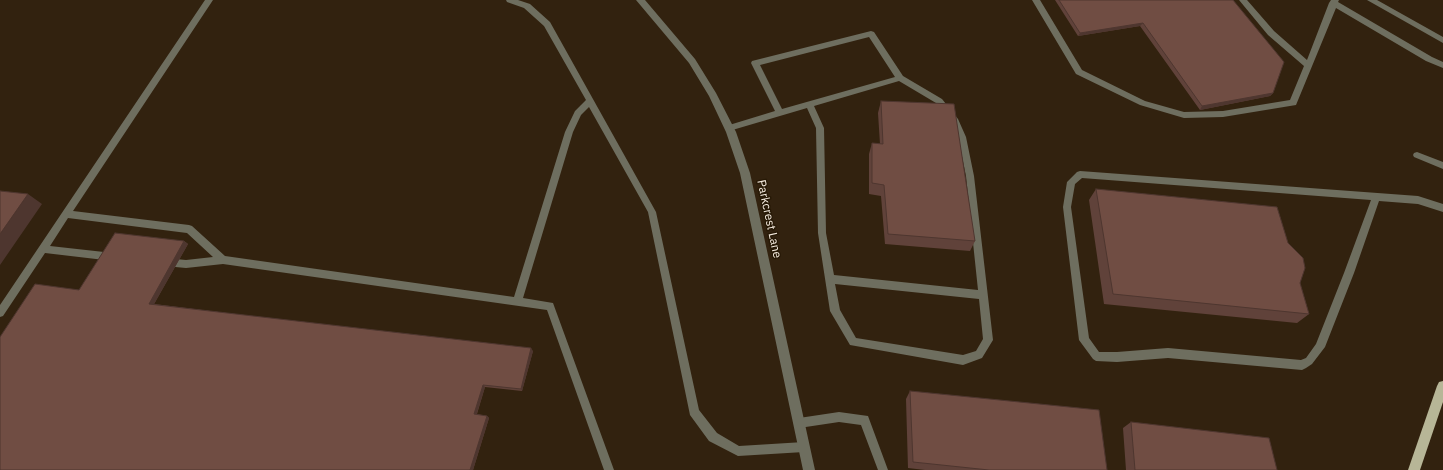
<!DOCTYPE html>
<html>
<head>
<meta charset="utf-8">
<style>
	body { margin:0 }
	canvas { display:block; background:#32220f }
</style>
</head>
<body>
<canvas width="1443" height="470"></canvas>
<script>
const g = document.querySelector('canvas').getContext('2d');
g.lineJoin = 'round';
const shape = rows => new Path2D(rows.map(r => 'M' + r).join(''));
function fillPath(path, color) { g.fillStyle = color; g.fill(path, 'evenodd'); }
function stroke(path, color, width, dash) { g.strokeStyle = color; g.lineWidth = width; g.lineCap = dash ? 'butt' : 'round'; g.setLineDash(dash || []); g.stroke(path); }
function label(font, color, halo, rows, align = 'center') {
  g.font = font + ' "IBM Plex Sans",sans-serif'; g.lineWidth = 3; g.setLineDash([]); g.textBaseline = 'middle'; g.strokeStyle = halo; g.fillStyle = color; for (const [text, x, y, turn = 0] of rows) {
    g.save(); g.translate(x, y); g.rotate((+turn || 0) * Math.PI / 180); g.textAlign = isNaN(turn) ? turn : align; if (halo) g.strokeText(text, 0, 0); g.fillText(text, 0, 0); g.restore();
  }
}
const service = shape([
	[205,0,213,0,73,211,189,225,192,226,225,256,514,297,565,132,575,111,586,100,544,26,524,8,507,2,506,0,518,0,530,4,550,22,656,212,699,410,717,433,739,446,804,442,808,443,809,447,808,451,804,452,738,456,709,441,690,415,648,212,589,107,581,115,573,132,523,298,553,303,614,470,604,470,547,310,223,264,186,268,165,266,162,265,160,262,162,259,165,258,186,260,213,257,187,233,68,218,50,246,113,253,116,254,118,257,116,260,113,261,45,253,3,316,0,317,0,305,205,0],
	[1032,0,1040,0,1082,70,1145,101,1184,112,1223,111,1290,100,1304,66,1268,35,1239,0,1247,0,1274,31,1307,60,1329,3,1331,0,1339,0,1338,2,1432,57,1443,62,1443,68,1426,61,1336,8,1296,105,1223,117,1184,118,1140,105,1076,74,1032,0],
	[1367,0,1377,0,1443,37,1443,43,1367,0],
	[871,31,874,32,903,76,942,99,958,119,966,137,974,176,993,340,982,358,963,365,850,345,830,311,818,233,816,128,807,108,729,131,725,128,726,126,775,111,751,63,752,61,871,31],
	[869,37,895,77,782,109,760,65,869,37],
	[899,81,936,103,952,123,958,137,966,176,978,290,834,275,826,233,824,128,814,106,899,81],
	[835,284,979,299,983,339,976,351,963,355,856,338,840,310,835,284],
	[1417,152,1443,162,1443,169,1414,157,1413,155,1414,153,1417,152],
	[1080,171,1418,196,1443,204,1443,212,1418,204,1379,201,1354,273,1325,347,1312,364,1306,368,1302,370,1168,358,1117,362,1096,361,1093,359,1079,340,1063,207,1067,182,1077,172,1080,171],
	[1082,178,1371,200,1344,273,1316,344,1306,358,1301,360,1168,348,1117,352,1099,352,1089,338,1071,207,1075,184,1082,178],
	[839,412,868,416,888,470,878,470,861,425,839,422,799,428,795,427,794,423,795,419,799,418,839,412]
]);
const minor = shape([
	[636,0,645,0,695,59,716,93,736,132,750,173,815,470,803,470,740,173,726,132,709,96,689,63,636,0]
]);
const primary = shape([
	[1443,381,1443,402,1420,470,1408,470,1437,386,1439,382,1443,381]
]);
const wall = shape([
	[1055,0,1233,0,1273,93,1270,96,1200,110,1140,26,1078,36],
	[881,101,975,241,970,251,885,244,881,196,869,194,869,154,872,143,880,144,878,113],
	[1096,189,1300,283,1309,314,1297,323,1104,304,1089,200],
	[184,241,188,244,154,304,533,351,522,391,485,387,477,414,487,416,489,418,473,470,0,470,79,290],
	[910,391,1107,470,925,470,908,468,906,399],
	[1131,422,1277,470,1126,470,1123,428]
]);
const shadedWall = shape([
	[1143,23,1140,26,1078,36,1080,33],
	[1273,93,1270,96,1200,110,1202,106],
	[28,194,42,204,0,265,0,234],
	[184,241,188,244,153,306,149,304],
	[531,348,533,351,522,391,521,389],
	[483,385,485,387,476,416,474,414],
	[487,416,489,418,473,470,470,470]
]);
const building = shape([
	[1059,0,1233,0,1284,62,1273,93,1202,106,1143,23,1080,33,1059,0],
	[881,101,954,104,975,241,888,234,884,185,872,183,872,143,883,144,881,101],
	[1096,189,1277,207,1288,243,1303,258,1305,268,1300,283,1309,314,1113,294,1096,189],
	[0,191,28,194,0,234,0,191],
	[115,233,184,241,149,304,531,348,521,389,483,385,474,414,487,416,470,470,0,470,0,337,35,284,79,290,115,233],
	[910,391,1099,410,1107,470,989,470,913,462,910,391],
	[1131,422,1269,438,1277,470,1135,470,1131,422]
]);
const streetNames = [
	["Parkcrest Lane",769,219,78]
];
fillPath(service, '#6e6e5f');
fillPath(minor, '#6e6e5f');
fillPath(primary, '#b7b697');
fillPath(wall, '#60423a');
fillPath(shadedWall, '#4e362f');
fillPath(building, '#704d43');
stroke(building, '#4e362f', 1);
label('12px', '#f5ebdf', '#271906', streetNames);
</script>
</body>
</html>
